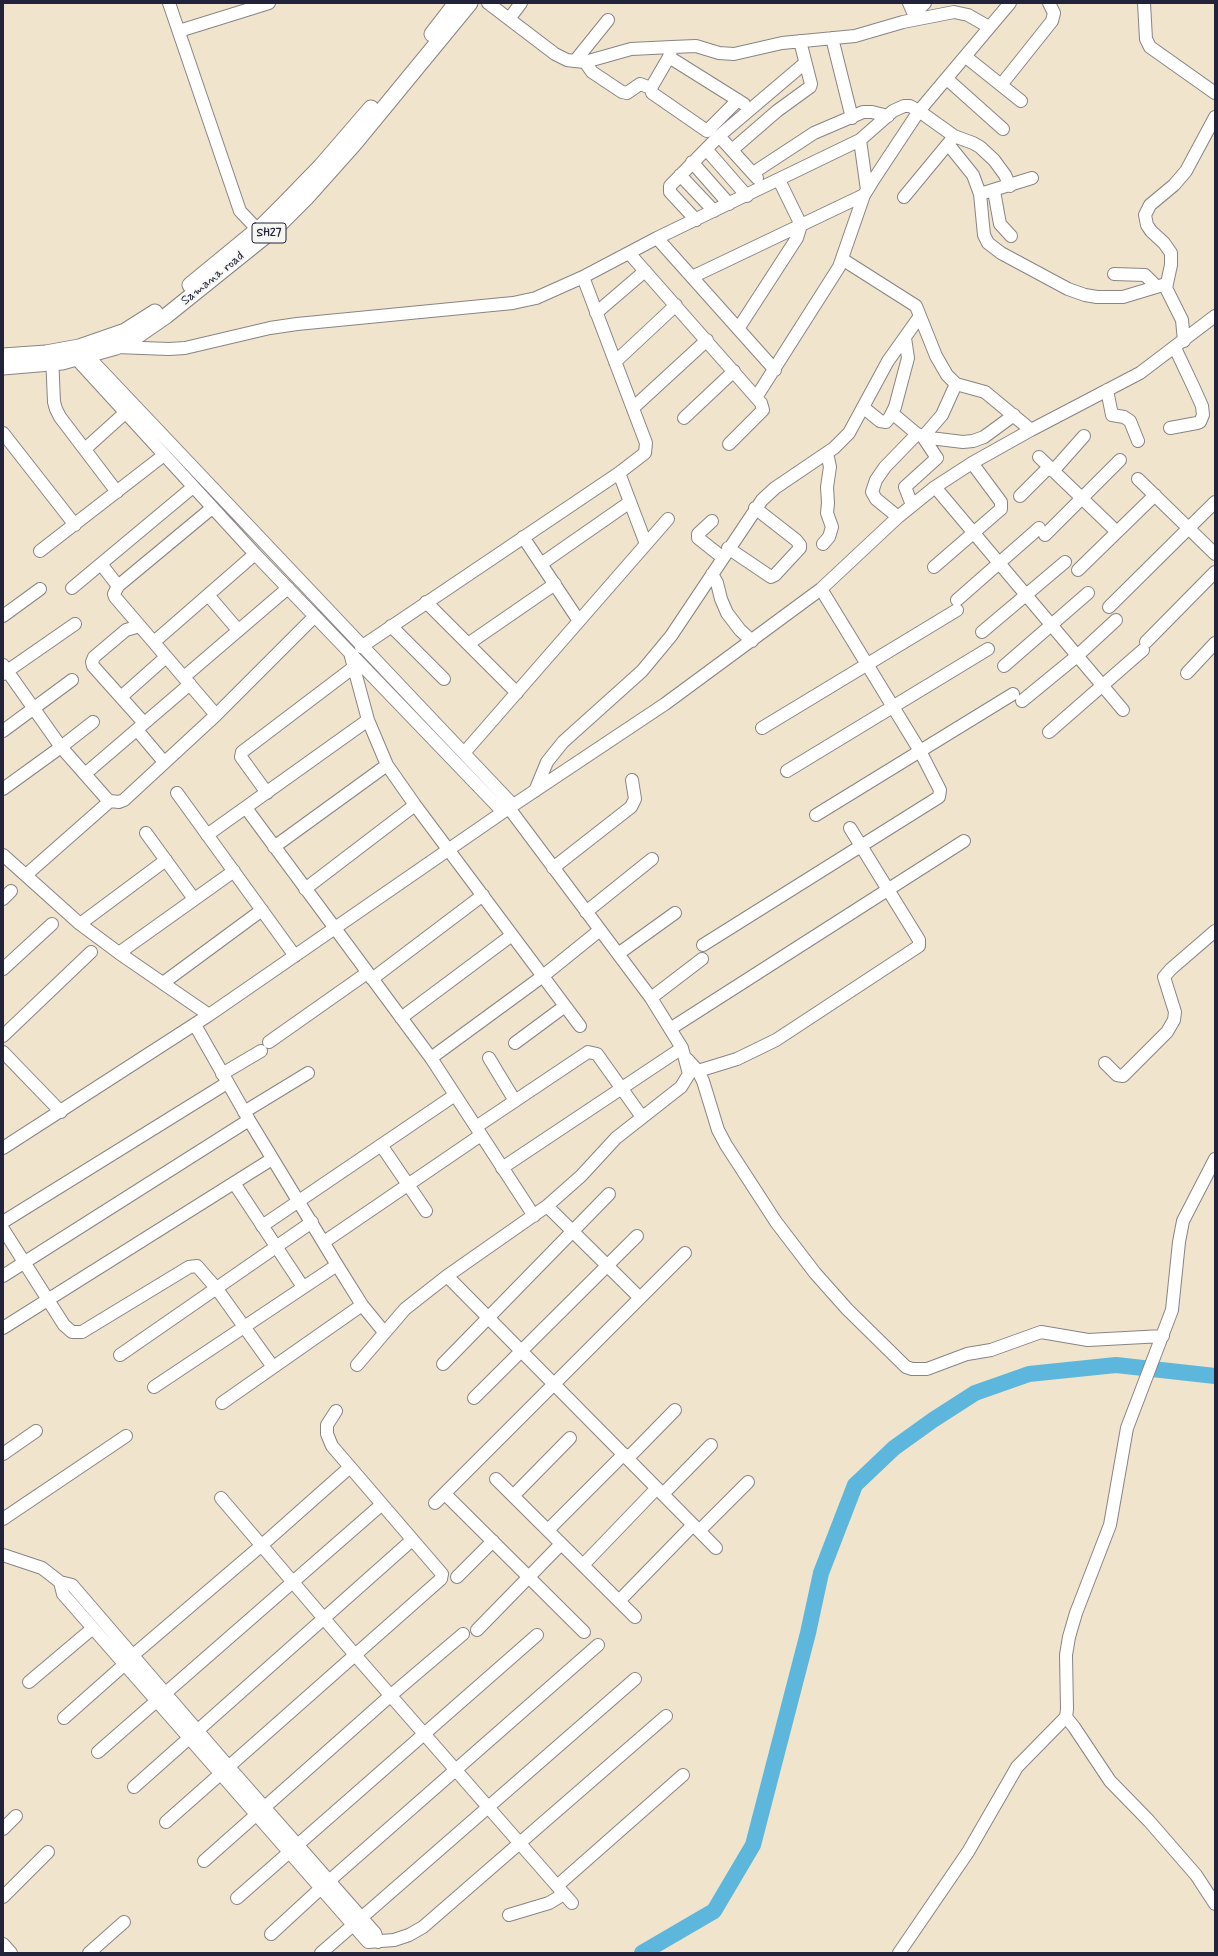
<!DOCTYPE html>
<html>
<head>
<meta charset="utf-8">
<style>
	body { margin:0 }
	#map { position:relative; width:1218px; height:1956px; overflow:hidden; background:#f0e5cc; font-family:Mynerve,sans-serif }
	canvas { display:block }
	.frame { position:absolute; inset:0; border:4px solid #22223b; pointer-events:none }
</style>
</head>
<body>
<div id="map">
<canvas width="1218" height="1956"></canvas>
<div class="frame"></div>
</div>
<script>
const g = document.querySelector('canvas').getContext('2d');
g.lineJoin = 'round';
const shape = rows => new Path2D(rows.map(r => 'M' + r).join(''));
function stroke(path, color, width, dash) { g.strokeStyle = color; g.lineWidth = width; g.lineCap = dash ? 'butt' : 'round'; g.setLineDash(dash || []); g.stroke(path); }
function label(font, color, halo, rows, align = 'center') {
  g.font = font + ' Mynerve,sans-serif'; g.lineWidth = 3.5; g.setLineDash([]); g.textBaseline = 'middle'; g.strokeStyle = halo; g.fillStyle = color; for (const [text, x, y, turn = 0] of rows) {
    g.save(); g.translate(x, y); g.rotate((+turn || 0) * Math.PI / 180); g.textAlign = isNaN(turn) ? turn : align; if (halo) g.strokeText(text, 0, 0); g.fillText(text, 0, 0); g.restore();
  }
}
const river = shape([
	[642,1953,714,1911,753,1845,808,1633,821,1573,855,1485,894,1448,933,1420,975,1393,1029,1374,1116,1365,1215,1376]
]);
const minor = shape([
	[169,3,240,211,257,229],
	[488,3,555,54,567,60,575,61,585,62,631,49,672,47,696,46,719,53,734,54,782,43,855,36,903,22,954,12,968,15,989,27],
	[909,3,916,19],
	[1144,3,1146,39,1150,47,1215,93],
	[914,14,925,3],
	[509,19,521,3],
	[179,31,269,3],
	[832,38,852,118],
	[672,47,669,57,651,88,652,93,707,131,738,100],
	[669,57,744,104],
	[966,57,1021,101],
	[575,61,608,20],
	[585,62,592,72,622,92,627,93,640,84,651,88],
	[947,79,1003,129],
	[1001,85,1052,21,1054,13,1049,3],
	[719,136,757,178],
	[860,140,867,190],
	[948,144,973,175,980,194,984,235,988,243,1001,253,1068,289,1085,295,1097,297,1123,297,1166,284],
	[706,149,747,196],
	[732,150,777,111,810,87,811,84,800,41],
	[692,162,729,204],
	[753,173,814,133,863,112,872,112,888,116],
	[680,175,714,211],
	[994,191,1000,224,1011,236],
	[980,194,1032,178],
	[904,197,952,139],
	[696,220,670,192,670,186,719,136,805,63],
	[657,238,775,370],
	[629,253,761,403,763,410,729,444],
	[842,259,916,306,936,356,947,375,956,384,985,392,1031,430],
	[1114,274,1145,275,1156,286],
	[692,277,864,195],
	[596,313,645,271],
	[738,329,797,238,801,225,779,180],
	[1184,341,1182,320,1166,288,1171,265,1171,253,1164,243,1151,231,1147,225,1145,215,1150,205,1174,185,1186,171,1215,117],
	[116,347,169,349,185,348,270,328,297,324,513,303,536,298,583,277,657,238,860,140,893,111,904,106,910,106,919,111,954,136,973,143,980,147,994,160,1005,175,1010,186],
	[81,349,513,805],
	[71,353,255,554,503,812],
	[52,355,54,402,56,409,60,417,117,492],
	[615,362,676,305],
	[1107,390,1112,415,1124,417,1130,421,1138,441],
	[757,396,839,267,864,195,872,182,919,111,1010,3],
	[633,408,707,340],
	[864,408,880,421,886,422,890,417,895,407,908,358,905,338],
	[892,413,917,434,930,438,963,442,973,441,984,437,1014,415],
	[684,418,734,371],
	[1170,428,1197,423,1200,422,1203,415,1202,406,1193,386,1175,348],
	[3,433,75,525],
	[85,449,125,413],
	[1039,457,1117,532],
	[1053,471,1084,436],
	[619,473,646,544],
	[1138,479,1215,554],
	[935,487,1123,710],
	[1020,496,1049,467],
	[912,505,905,487,937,458,923,437,942,415,956,384],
	[212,508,118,586,114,594,115,597,216,715],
	[898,517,876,499,872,492,876,480,885,467,917,434],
	[712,521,698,534,698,538,722,557],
	[1045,535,1120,460],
	[523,537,579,621],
	[823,544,829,537,832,527,827,513,828,503,827,487,830,467,827,453],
	[728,548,771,577,775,575,800,548,800,545,796,540,755,508],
	[40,551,164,455],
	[101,564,118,586],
	[541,564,630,502],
	[934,567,1001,509,1001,502,972,463],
	[1078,570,1155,495],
	[712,574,717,583,721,599,727,613,740,630,752,641],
	[72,588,193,487],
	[208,595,238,630],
	[957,600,1039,528],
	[426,602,517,693],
	[1109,607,1215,502],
	[3,616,40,589],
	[140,626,126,630,94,657,92,662,93,666,144,723],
	[391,626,444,679],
	[982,632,1065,562],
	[154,642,255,554],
	[1146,642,1215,572],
	[468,644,555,584],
	[361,647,619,473,645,453,646,443,583,277],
	[350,653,368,720,387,765,415,805,580,1026],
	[3,665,61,747,106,798,110,801,119,802,124,800,216,715,315,616],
	[1004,666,1088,593],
	[1187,673,1215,643],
	[3,674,75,624],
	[184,677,288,588],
	[121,697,166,657],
	[1022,701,1077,656,1116,620],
	[762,728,957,610],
	[137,730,164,762],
	[3,731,72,680],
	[1049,732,1143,650],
	[464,753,668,519],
	[787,771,988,649],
	[85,774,190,684],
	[3,789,61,747,93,722],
	[535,791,547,762,563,742,642,671,671,636,762,500,775,488,834,448,849,433,888,361,920,316],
	[177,793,295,956],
	[267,793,241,757,242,752,354,667],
	[246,808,431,1058,534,1216],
	[816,815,1013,694],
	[146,833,194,899],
	[207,835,368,720],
	[274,847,387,765],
	[3,855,80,924,119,953,209,1015],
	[553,868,631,807,635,799,632,780],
	[26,875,110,801],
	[305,889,415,805],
	[3,899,11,891],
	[586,912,652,859],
	[80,924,166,860],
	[703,945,939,797,940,790,920,751,821,589],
	[119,953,234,871],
	[618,954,675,913],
	[3,969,52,924],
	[372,979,483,895],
	[163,983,262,910],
	[651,998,702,959],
	[401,1018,512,935],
	[195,1025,249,1120,337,1265,362,1305,384,1332],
	[670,1029,964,841],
	[3,1036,91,952],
	[269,1042,367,973],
	[515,1043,565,1006],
	[3,1052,61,1112],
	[431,1058,543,976,600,930],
	[489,1058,515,1101],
	[687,1059,698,1071,703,1081,718,1130,726,1145,776,1222,815,1273,847,1309,906,1367,912,1369,927,1369,967,1354,991,1350,1041,1332,1088,1340,1163,1336],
	[1105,1063,1117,1075,1123,1076,1167,1032,1174,1020,1175,1012,1164,977,1171,969,1215,931],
	[698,1071,737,1059,776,1040,919,946,919,940,850,828],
	[222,1074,261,1051],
	[244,1112,308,1073],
	[476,1127,588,1052,597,1054,642,1117],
	[381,1145,426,1211],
	[3,1148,209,1015,503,812,665,704,821,589,898,517,935,487,972,463,1031,430,1140,373,1215,316],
	[502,1168,682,1048],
	[234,1183,303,1287],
	[547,1206,640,1298],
	[3,1222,227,1083],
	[262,1226,455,1095],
	[3,1229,64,1325,72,1332,82,1332,189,1267,197,1266,217,1289,273,1367],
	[324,1242,481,1135],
	[3,1276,249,1120],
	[447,1276,716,1548],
	[3,1328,272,1159],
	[120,1355,312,1222],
	[443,1364,609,1194],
	[357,1365,405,1309,447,1276,547,1206,581,1176,616,1138,681,1087,689,1074,682,1048,651,998,509,808],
	[154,1387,337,1265],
	[474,1398,637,1236],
	[222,1403,362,1305],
	[3,1454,36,1431],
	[628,1458,675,1410],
	[496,1479,635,1617],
	[445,1494,584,1632],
	[663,1494,711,1445],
	[513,1496,570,1438],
	[221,1498,356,1656,572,1903],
	[435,1503,685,1253],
	[3,1519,126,1436],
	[548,1530,624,1454],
	[699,1531,748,1482],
	[3,1555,42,1568,60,1582,72,1585,228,1766,375,1933,378,1942],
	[583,1565,657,1488],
	[457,1577,493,1541],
	[60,1582,63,1594,368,1942,394,1940,409,1935,423,1927,666,1716],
	[619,1601,693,1525],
	[477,1630,561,1544],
	[132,1656,262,1545,350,1467],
	[29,1682,93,1628],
	[1066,1717,1074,1727,1110,1781,1149,1821,1196,1875,1215,1904],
	[64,1718,125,1664],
	[98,1752,381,1505],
	[134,1787,412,1540],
	[166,1822,441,1579,442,1574,332,1446,327,1434,327,1425,336,1411],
	[3,1829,16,1816],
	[204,1861,390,1696,463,1634],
	[557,1886,683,1775],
	[3,1897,48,1852],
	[237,1898,537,1635],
	[509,1915,549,1903,564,1894],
	[271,1934,321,1888,598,1645],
	[3,1944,11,1953],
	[89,1953,124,1922],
	[321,1953,635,1679],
	[899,1953,968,1852,1017,1767,1066,1717,1067,1709,1066,1655,1069,1637,1076,1613,1110,1525,1127,1428,1172,1310,1179,1242,1183,1221,1215,1159]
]);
const major = shape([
	[432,34,456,3],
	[190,285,263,225,284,204,321,166,371,108],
	[3,356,46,353,79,347,125,331,155,312],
	[3,367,62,362,116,347,137,336,166,316,278,226,306,198,355,143,470,3]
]);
const shields = [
	[269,233,34]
];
const shieldNames = [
	["SH27",269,233]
];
const streetNames = [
	["Samana road",213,279,-39]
];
stroke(river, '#5db6db', 16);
stroke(minor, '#898484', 14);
stroke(major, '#898484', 17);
stroke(minor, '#fff', 12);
stroke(major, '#fff', 15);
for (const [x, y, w] of shields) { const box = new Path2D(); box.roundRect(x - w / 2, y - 10, w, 20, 3); g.fillStyle = '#f6f6f2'; g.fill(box); stroke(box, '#22223b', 1); }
label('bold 12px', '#22223b', null, shieldNames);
label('13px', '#22223b', '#f6f6f2', streetNames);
</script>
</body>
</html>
